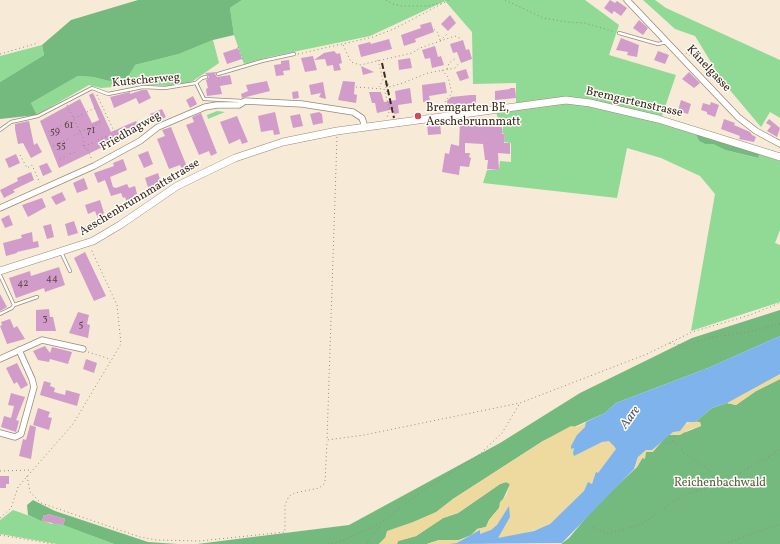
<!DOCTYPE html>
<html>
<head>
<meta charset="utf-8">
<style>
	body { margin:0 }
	canvas { display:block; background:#f7ead6 }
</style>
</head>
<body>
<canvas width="780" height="544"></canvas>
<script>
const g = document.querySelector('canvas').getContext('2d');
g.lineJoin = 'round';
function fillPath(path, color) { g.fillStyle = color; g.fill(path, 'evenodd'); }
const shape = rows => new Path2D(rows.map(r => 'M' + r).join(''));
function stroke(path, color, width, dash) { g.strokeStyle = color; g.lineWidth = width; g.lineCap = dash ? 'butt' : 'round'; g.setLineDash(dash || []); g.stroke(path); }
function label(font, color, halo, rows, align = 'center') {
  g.font = font + ' Vollkorn,serif'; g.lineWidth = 3; g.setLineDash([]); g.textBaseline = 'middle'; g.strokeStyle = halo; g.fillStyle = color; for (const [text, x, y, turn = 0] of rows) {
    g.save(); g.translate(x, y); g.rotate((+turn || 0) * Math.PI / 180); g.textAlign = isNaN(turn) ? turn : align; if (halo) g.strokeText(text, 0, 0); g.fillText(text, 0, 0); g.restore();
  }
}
const green = shape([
	[242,0,585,0,619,25,609,55,676,75,662,116,566,97,516,103,516,83,473,84,472,32,445,1,370,36,269,57,244,64,234,35,230,8],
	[643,0,655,0,666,8,780,60,780,118,770,112,761,127,723,82,695,36,675,29],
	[213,40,219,63,193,81,180,86,139,85,101,88,89,85,37,115,31,103,78,76,93,77,109,81,135,65,179,54],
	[42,45,44,55,0,82,0,56],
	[573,103,632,115,695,133,699,141,705,144,713,144,725,150,757,158,759,154,780,161,780,230,775,243,780,245,780,302,691,331,715,194,700,176,661,158,627,148,617,198,483,183,487,170,499,170,500,161,511,162,511,143,504,142,505,134,502,133,503,126,497,116,497,112,545,104],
	[217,111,225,112,208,119,207,115],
	[13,510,52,524,53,522,63,525,114,544,57,544,0,534,0,520]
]);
const forest = shape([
	[138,0,242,0,230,8,234,35,213,40,179,54,135,65,127,78,109,81,93,77,78,76,31,103,37,115,0,119,0,82,44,55,42,45,71,20],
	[695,133,759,154,758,158,725,150,713,144,705,144,699,141],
	[780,310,780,336,708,368,616,403,605,413,543,441,453,499,437,512,385,538,379,544,197,544,349,525,500,443,580,393,692,338],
	[780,379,780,544,561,544,569,538,595,507,637,467,646,452,652,452,668,435,686,432,701,426,700,422,695,422,712,408,727,403,736,405,756,391],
	[506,482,510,484,499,508,489,520,486,527,477,529,474,534,459,540,439,540,427,544,397,544,398,541,416,536,443,518,458,513,500,484],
	[33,500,55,511,148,542,178,544,114,544,63,525,65,519,48,514,47,516,44,515,42,521,28,515,27,505]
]);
const sand = shape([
	[780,372,780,379,756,391,736,405,727,403,724,398],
	[591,420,629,434,588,488,550,524,542,528,485,544,427,544,439,540,459,540,470,536,477,529,486,527,489,520,499,508,500,502,506,496,510,484,506,482,500,484,458,513,443,518,416,536,398,541,397,544,379,544,385,538,387,531,413,522,436,512,453,499,543,441,571,426,577,427],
	[691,421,700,422,701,426,690,429,680,435,668,435],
	[662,441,653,452,646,452,645,459,642,458,637,467,635,467,639,456,646,450,652,449]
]);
const water = shape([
	[780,336,780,374,727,403,712,408,695,422,687,422,680,431,673,432,652,450,646,450,638,457,634,469,562,543,449,544,457,543,480,530,480,534,491,530,497,525,509,506,510,517,498,538,534,531,550,524,584,491,588,482,592,484,596,472,598,473,616,449,614,446,609,441,602,442,574,456,573,453,574,448,571,449,571,446,577,435,585,427,586,422,605,413,616,403,708,368]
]);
const building = shape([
	[610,0,615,3,617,1,627,8,621,16,614,11,612,14,604,8],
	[450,15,456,23,448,31,441,24],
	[639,20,648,28,643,35,633,28],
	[431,22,434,32,415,39,416,42,404,46,401,35,421,28,420,25],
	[621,38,639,45,637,57,627,55,628,52,616,50],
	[389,39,392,49,361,57,358,45,370,42,371,44],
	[463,40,466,50,469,49,472,59,461,63,457,52,453,53,450,44],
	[435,46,438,57,441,56,444,65,432,68,430,58,425,59,422,50],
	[238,48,242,59,227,64,223,53],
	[334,51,337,54,340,53,342,63,339,64,341,70,334,71,333,65,327,66,325,59,314,60,317,70,305,72,301,58,313,56,314,60,324,53],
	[658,51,669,55,665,64,654,60],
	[410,58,412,68,399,70,398,60],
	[289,60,290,70,283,71,284,75,276,76,274,65,281,64,281,61],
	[361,66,374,72,363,75],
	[466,69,469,78,460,81,456,72],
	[217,72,215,74,217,77,230,75,232,84,220,86,222,94,207,96,206,89,208,88,206,80,209,77,205,73],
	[689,72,700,83,694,88,682,79],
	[267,81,270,91,242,98,241,94,248,91,246,85],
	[343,81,355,82,354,94,357,95,356,103,338,100],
	[323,82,326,99,319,97,321,93,311,95,309,85],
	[445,82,447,93,429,96,430,100,423,102,422,85],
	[410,88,412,103,398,105,399,113,394,114,394,109,377,113,375,103,372,103,369,92,381,92,384,102,396,100,395,91],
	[510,88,515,88,516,98,495,100,495,91,510,89],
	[142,90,147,90,151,98,139,104,136,98,114,108,113,105,110,97,130,92,130,94],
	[298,91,299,98,293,99,292,92],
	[93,93,111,132,136,121,139,128,114,138,115,141,59,168,40,121,80,99,92,123,99,120,89,95],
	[471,95,476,95,476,103,448,109,447,101,451,97],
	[193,96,197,104,190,108,186,100],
	[681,100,691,104,688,114,678,111],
	[711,102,719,105,715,117,707,114,707,112,701,110,703,103,710,105],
	[162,109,166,117,154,123,150,114],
	[275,112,280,134,274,135,273,130,261,132,258,116],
	[319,112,322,114,323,123,313,125,310,114],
	[201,113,217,153,211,156,209,151,199,155,186,125,194,122,192,117],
	[300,114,303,126,293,128,290,116],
	[237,116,248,142,242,144,240,139,229,144,220,122],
	[724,119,735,123,734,125,750,132,752,135,756,137,754,142,739,139,740,136,721,129],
	[769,119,780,128,777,137,767,131,771,126,766,123],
	[29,121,34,145,37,143,42,152,31,158,23,143,18,144,15,129,15,124],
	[483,121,490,122,490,126,502,127,502,134,505,134,504,143,510,143,510,154,498,153,499,170,487,169,488,160,485,160,483,144,465,143,465,153,470,153,469,157,471,158,469,167,460,166,459,175,442,172,445,153,449,154,451,144,459,146,460,123,483,125],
	[440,122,441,134,428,135,427,124],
	[171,127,187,167,182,169,180,165,169,169,157,139,165,136,162,130],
	[148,151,153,164,144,168,138,155],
	[16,154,20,163,9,168,5,159],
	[123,159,127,170,110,177,113,187,116,188,127,184,129,188,135,186,137,194,134,195,137,202,128,205,125,197,123,198,121,193,111,196,105,180,98,183,94,173,114,166,113,163],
	[47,163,52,172,43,176,39,166],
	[31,172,34,180,13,190,15,192,4,198,0,190,18,181,17,178],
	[158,173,161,182,148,187,145,178],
	[84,178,88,189,77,193,73,183],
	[62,192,66,200,56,205,51,197],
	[42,198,46,207,28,217,22,205],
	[100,200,104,213,103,213,107,221,88,232,85,227,98,219,95,211,88,214,85,205],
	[9,215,13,225,5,228,1,219],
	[74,221,78,233,68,236,65,224],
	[51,224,54,237,47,239,43,226],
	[32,232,33,242,38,241,39,247,17,252,17,253,6,256,3,243,22,238,21,235],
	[85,252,106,296,94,301,74,258],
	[59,267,65,285,45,292,44,288,16,298,9,278,30,271,31,276],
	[0,294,7,307,0,311],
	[49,309,50,317,53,317,56,331,36,331,36,310],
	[78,312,89,315,87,324,90,325,88,338,69,333],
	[10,319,14,328,17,326,25,339,7,344,0,326,2,325,1,322],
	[45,346,50,353,52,347,72,352,68,364,50,359,49,362,38,360,33,351],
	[86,359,97,363,94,373,83,369],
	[17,363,28,385,21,389,17,382,14,384,6,368],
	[44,381,51,383,50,386,55,388,54,392,65,395,66,390,80,394,77,406,40,395],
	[11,393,25,397,16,420,19,421,16,432,1,427,4,416,11,418,14,406,8,405],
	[38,408,50,412,48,417,52,418,49,430,33,425],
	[30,425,36,427,31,459,19,456,23,439,26,440],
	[0,476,9,476,9,484,6,484,6,488,0,488],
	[48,514,65,519,63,525,42,521,44,515,47,516]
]);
const path = shape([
	[386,0,393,4,401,6,427,6,442,3],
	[505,0,543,18,567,22,585,23,615,32],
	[434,29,438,33,440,40],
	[440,41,448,33],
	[343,45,351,62,360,65,412,53,420,48,455,36,462,39],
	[238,47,243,61],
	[686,53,715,71],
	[0,54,38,43],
	[298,54,373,37,394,29,449,0],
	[378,60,383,80,379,87],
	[447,69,449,63,456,58],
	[442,70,448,77,452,93,445,102],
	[356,87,383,89],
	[384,89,390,110,387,117],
	[387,92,385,84,388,83,389,87,400,84,428,73,455,68,459,63],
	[97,95,120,144],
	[67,105,84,140,83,145,84,148,87,148,92,160],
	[87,112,95,108],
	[74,118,83,114],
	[92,126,101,122],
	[57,128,67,123],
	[48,132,54,129],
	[80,132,89,128],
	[74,136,80,133],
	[337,137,327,440,364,435,520,403,647,354,692,332,750,315,780,303],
	[98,140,107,136],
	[63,141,70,138],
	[53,146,59,143],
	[84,146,95,142],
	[70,154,77,151],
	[20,155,27,168,32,165,40,183],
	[60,159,67,156],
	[670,343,684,346,708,338,747,332,780,324],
	[88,352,107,358,110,361],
	[673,441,675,435],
	[665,443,673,442,680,446,684,453,709,470,717,484],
	[0,471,31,470],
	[27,476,30,492,41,503,140,537,156,540,200,541,285,532,285,505,289,496,295,493,319,488,325,483,327,441],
	[0,518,11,508,18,487,73,424,121,344,117,305,91,249],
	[593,527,607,534,642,524,682,496,726,481,780,450],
	[0,535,53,544],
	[367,543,381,524],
	[328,544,342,541,381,523,418,494,480,454,502,433,520,403],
	[724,544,780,524]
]);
const service = shape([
	[619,33,658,44,667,42],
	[218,74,262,61,294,54],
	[196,83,202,78,206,77],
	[0,130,11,122,38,116,92,88,108,94,143,87,165,88,196,83,204,99,243,101],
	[61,252,70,271],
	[0,275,14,305,37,297],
	[0,314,12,308,14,305]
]);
const minor = shape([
	[627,0,738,117,756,131,780,144],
	[0,208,94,166,140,141,158,127,205,107,217,105,239,105,245,101,302,104,353,112,362,118,365,127],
	[0,359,42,340,83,349],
	[0,433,15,437,21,434,34,387,32,379,19,350]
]);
const tertiary = shape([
	[0,271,93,241,120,225,177,186,235,158,283,142,337,131,566,100,590,103,658,119,780,157]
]);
const rail = shape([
	[382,63,394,118]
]);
const markers = [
	[418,116,4,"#d1495b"]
];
const numberNames = [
	["61",69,126],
	["71",91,131],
	["59",55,132],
	["55",61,146],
	["44",52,279],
	["42",23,284],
	["3",45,319],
	["5",81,325]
];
const streetNames = [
	["Känelgasse",708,69,47],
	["Kutscherweg",146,81,-5],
	["Bremgartenstrasse",634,103,13],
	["Friedhagweg",131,132,-30],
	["Aeschenbrunnmattstrasse",140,198,-31]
];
const poiNames = [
	["Bremgarten BE,",426,109],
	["Aeschebrunnmatt",426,123]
];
const parkNames = [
	["Reichenbachwald",720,484]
];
const waterNames = [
	["Aare",631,418,-54]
];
fillPath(green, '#90da96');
fillPath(forest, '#74ba7f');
fillPath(sand, '#eeda9e');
fillPath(water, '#7eb3ec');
fillPath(building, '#d29cca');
stroke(service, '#998a7a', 4);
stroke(minor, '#998a7a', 7);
stroke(tertiary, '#998a7a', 8);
stroke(path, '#998a7a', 1, [1, 3]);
stroke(service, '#fff', 2.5);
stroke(minor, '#fff', 5.5);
stroke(tertiary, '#fff', 7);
stroke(rail, '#3b2a1e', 2, [6, 3]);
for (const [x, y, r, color] of markers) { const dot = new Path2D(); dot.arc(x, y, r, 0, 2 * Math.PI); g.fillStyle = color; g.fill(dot); stroke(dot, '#fdfcf7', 1.5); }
label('10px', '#614649', null, numberNames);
label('12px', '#3b2a1e', '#fdfcf7', streetNames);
label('12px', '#3b2a1e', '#fdfcf7', poiNames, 'left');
label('12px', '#545f42', '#fdfcf7', parkNames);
label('italic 13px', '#525a66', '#fdfcf7', waterNames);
</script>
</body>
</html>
